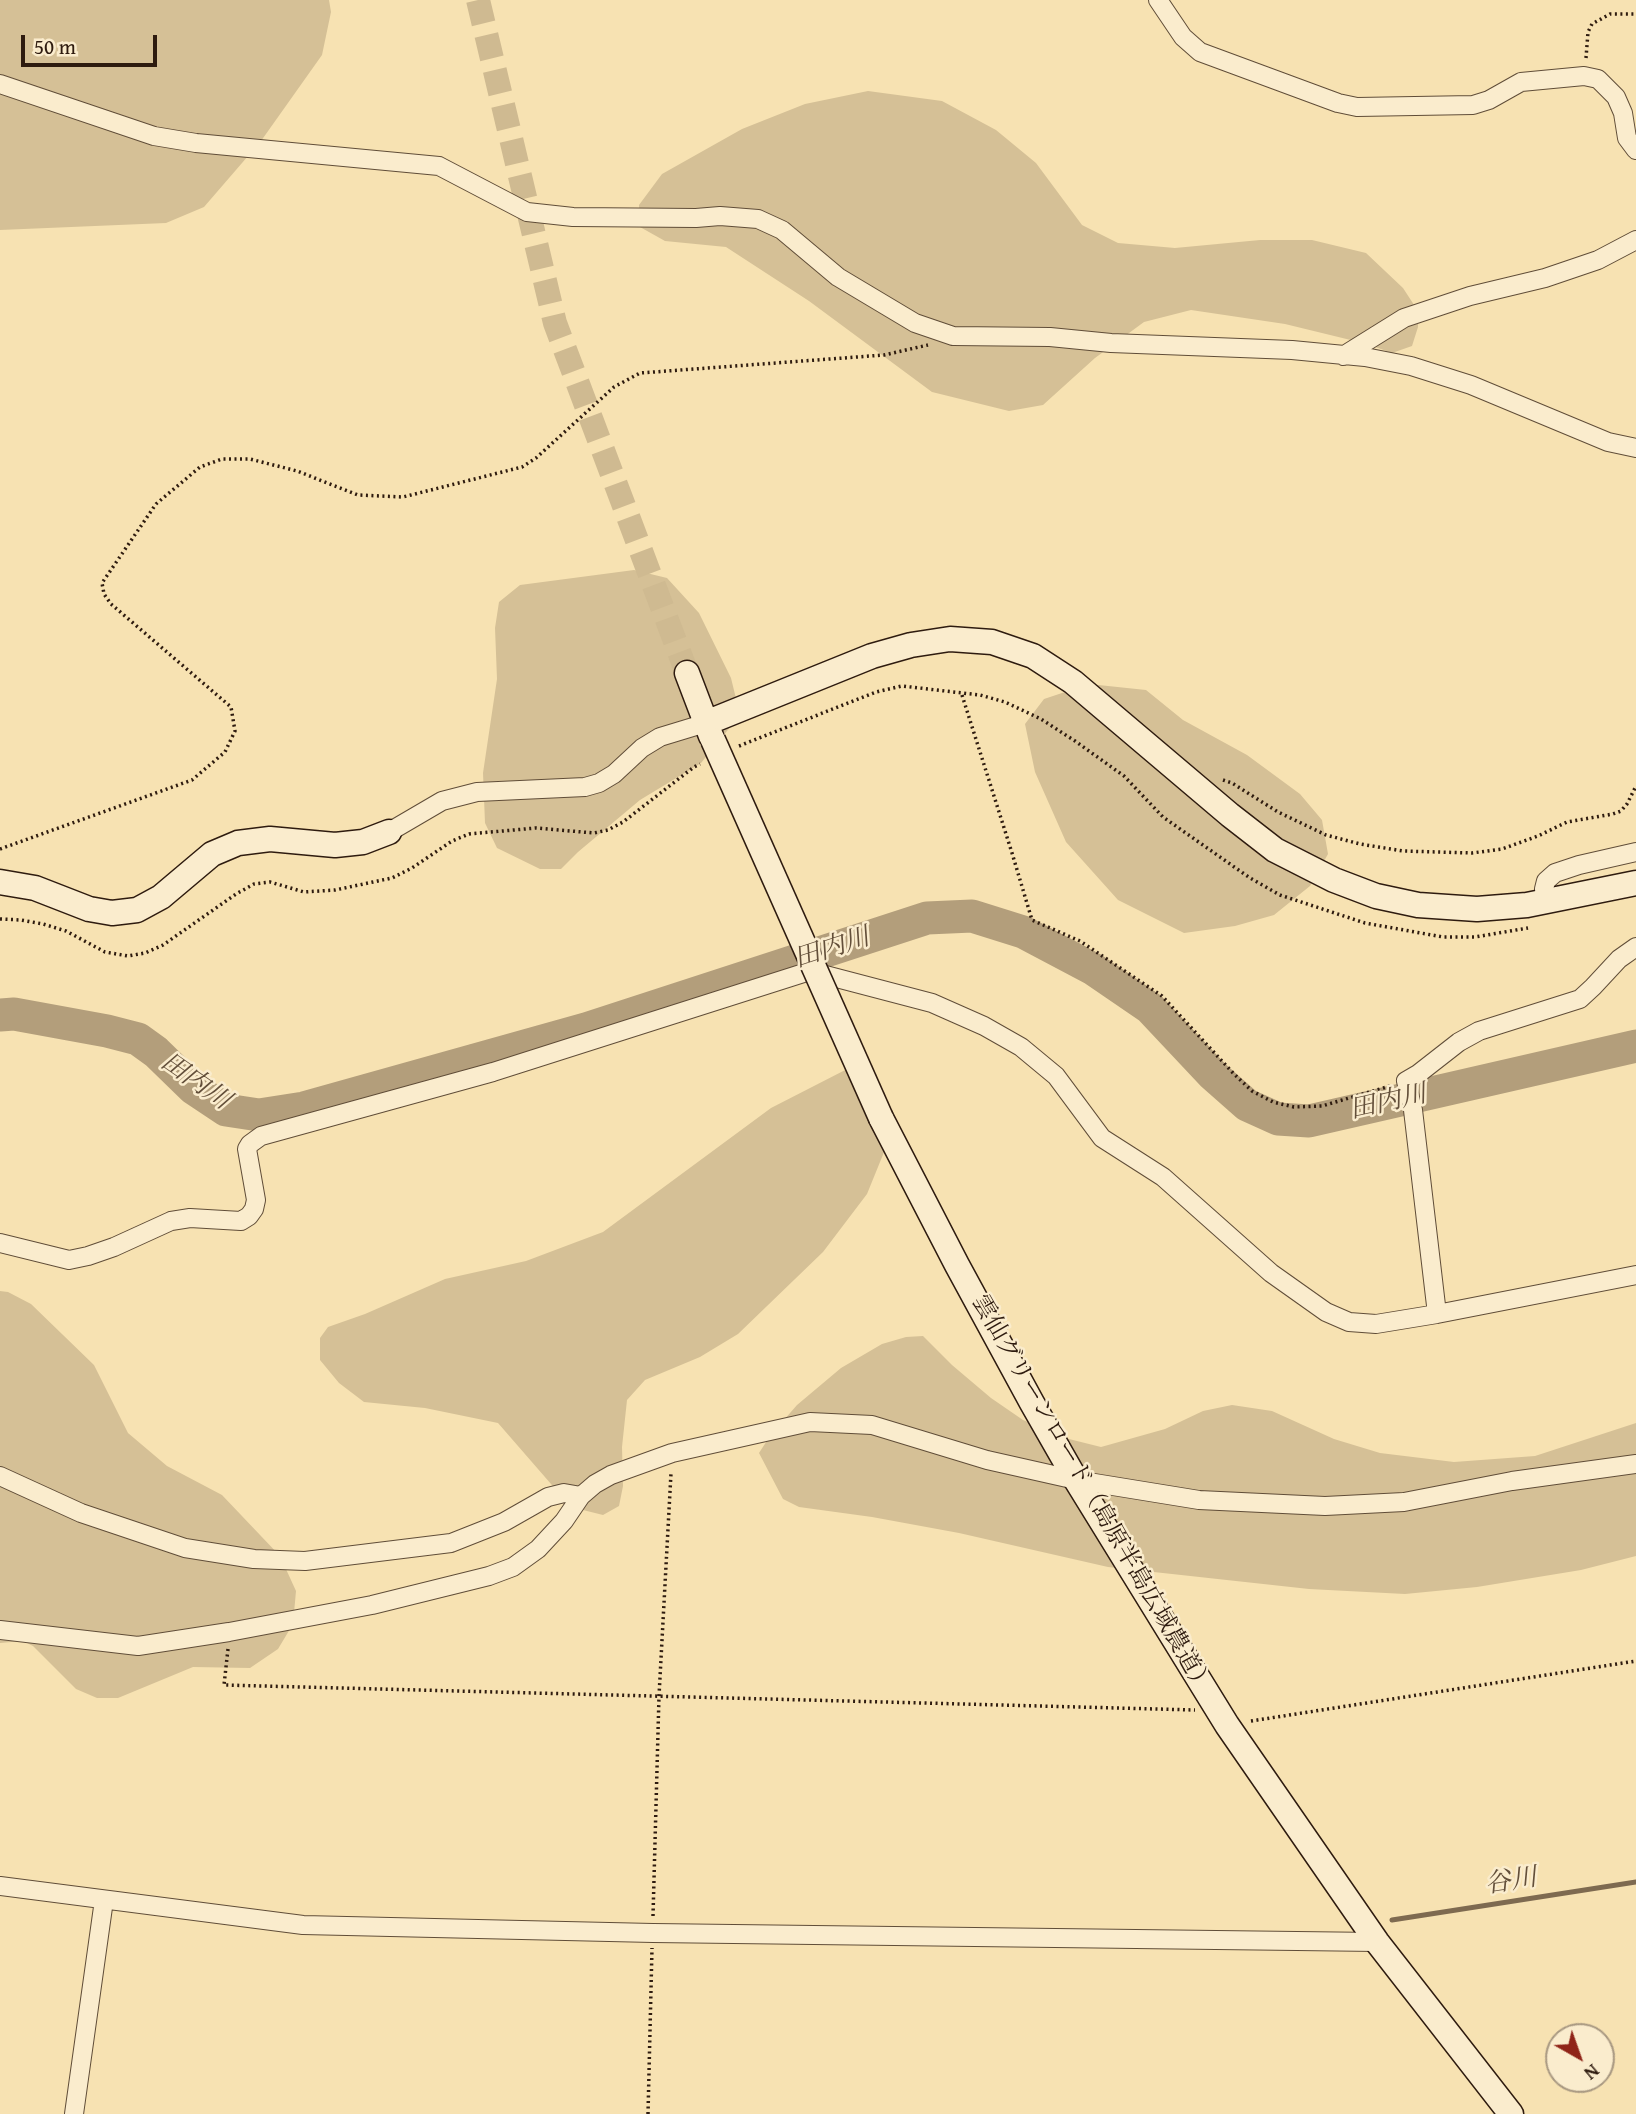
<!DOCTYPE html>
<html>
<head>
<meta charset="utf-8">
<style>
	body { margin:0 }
	#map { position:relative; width:1636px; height:2114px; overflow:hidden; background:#f7e2b2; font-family:"Gentium Book Plus",serif }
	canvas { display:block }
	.north { position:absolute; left:1545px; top:2023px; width:70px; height:70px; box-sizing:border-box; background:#faeccd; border:2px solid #a89881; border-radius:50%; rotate:140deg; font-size:19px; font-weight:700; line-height:28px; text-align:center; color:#2e1b0f }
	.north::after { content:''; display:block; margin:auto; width:24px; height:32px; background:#8f2418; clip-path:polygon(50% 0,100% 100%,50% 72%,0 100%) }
	.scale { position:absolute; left:21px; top:35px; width:136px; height:32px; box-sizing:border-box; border:4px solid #2e1b0f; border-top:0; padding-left:9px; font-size:21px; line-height:24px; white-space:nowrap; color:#2e1b0f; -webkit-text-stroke:5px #faeccd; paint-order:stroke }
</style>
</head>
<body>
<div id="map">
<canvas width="1636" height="2114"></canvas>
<div class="north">N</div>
<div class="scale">50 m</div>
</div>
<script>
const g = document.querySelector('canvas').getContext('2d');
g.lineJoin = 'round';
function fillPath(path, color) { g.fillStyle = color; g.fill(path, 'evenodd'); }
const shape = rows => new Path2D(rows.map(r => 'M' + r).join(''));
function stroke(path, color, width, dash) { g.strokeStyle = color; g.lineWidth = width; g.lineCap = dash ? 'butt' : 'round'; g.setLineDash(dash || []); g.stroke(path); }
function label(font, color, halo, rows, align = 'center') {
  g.font = font + ' "Gentium Book Plus","Noto Serif JP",serif'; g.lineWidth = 5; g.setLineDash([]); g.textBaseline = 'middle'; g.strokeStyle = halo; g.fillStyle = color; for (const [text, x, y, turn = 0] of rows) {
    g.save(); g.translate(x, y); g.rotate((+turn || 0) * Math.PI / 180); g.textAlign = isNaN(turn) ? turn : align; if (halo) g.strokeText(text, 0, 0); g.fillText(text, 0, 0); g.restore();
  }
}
const green = shape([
	[0,0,329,0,331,12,322,55,261,141,204,207,166,223,0,230],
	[868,91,942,101,996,130,1036,163,1082,225,1118,243,1175,248,1260,240,1312,240,1366,253,1403,288,1418,311,1418,327,1412,346,1392,353,1367,344,1285,324,1191,310,1144,322,1095,358,1043,405,1009,411,932,392,809,301,726,247,665,241,640,227,639,205,662,174,742,129,805,104],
	[634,570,667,578,699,613,731,678,740,715,701,763,640,800,578,852,561,869,540,869,497,848,485,823,483,773,497,679,495,628,499,602,520,585],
	[1089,684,1146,690,1183,720,1247,755,1300,794,1322,820,1328,854,1310,886,1274,915,1235,926,1184,933,1118,900,1066,842,1035,772,1025,724,1044,699],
	[853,1066,869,1075,884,1093,893,1130,867,1194,823,1252,738,1334,700,1357,645,1380,627,1400,622,1447,623,1486,619,1506,603,1515,571,1507,498,1423,425,1408,364,1402,339,1383,320,1360,320,1338,328,1327,365,1314,445,1279,526,1261,603,1232,771,1108],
	[0,1291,8,1292,31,1304,94,1365,128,1433,167,1466,222,1495,280,1556,296,1591,293,1624,278,1649,250,1668,193,1667,118,1698,97,1698,76,1689,33,1646,23,1641,0,1643],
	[923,1336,952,1365,991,1398,1023,1420,1069,1439,1101,1447,1165,1429,1203,1411,1232,1405,1272,1411,1334,1439,1380,1453,1454,1462,1535,1456,1636,1423,1636,1556,1581,1570,1477,1587,1405,1594,1309,1589,1108,1567,959,1533,872,1517,799,1507,783,1499,759,1453,770,1436,797,1405,841,1368,882,1344,906,1337]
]);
const stream = shape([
	[1392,1920,1636,1882]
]);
const river = shape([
	[0,1015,14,1014,107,1031,138,1039,156,1052,193,1088,226,1110,259,1115,304,1108,586,1029,927,918,972,916,1023,932,1093,969,1150,1008,1213,1075,1247,1105,1278,1119,1309,1121,1636,1046]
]);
const secondaryTunnel = shape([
	[478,0,555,323,687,673]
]);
const path = shape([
	[1586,58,1588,32,1592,24,1610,14,1636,14],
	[962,695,1012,853,1032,920,1080,941,1162,996,1234,1074,1252,1091,1273,1102,1294,1107,1322,1106,1390,1086],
	[739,746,876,692,902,686,980,695,1005,702,1041,719,1075,741,1124,776,1163,817,1250,878,1280,895,1365,923,1443,937,1475,937,1528,928],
	[1223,780,1232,783,1278,812,1326,835,1360,844,1403,851,1472,853,1502,849,1538,836,1567,822,1613,814,1621,811,1627,804,1636,786],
	[0,849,192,780,225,752,235,731,231,707,111,604,104,594,102,583,156,504,200,467,222,459,250,459,297,471,358,495,403,497,522,467,536,458,614,387,640,373,884,355,928,345],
	[0,919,21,920,43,924,66,931,105,952,128,956,145,953,163,945,236,894,254,884,270,882,304,892,335,890,392,878,412,868,452,841,469,834,536,828,594,833,608,830,623,822,694,767,700,764],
	[228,1649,224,1685,1195,1710],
	[1251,1721,1636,1661],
	[653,1916,659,1696,671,1473],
	[648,2114,652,1948]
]);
const street = shape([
	[1158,0,1183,37,1200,52,1338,103,1357,107,1473,105,1489,100,1521,82,1584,76,1598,79,1616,97,1623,113,1627,138,1636,150],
	[0,84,154,136,196,143,439,166,527,212,573,217,696,218,720,216,758,219,782,230,838,277,915,323,953,336,1050,337,1111,343,1292,350,1365,357,1411,366,1471,385,1608,442,1636,448],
	[1343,356,1404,318,1470,296,1545,278,1598,260,1636,240],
	[389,832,442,801,477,792,585,787,599,783,614,774,642,748,660,737,706,723],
	[1546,901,1544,889,1546,881,1555,873,1579,865,1636,852],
	[0,1243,69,1260,88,1256,114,1247,171,1221,190,1218,241,1221,249,1216,254,1209,256,1200,247,1149,250,1144,261,1136,493,1072,810,971,932,1003,984,1026,1021,1047,1056,1076,1102,1138,1163,1177,1271,1273,1326,1312,1349,1322,1376,1324,1437,1314,1636,1275],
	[1437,1314,1413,1110,1406,1081,1418,1074,1459,1042,1479,1031,1580,999,1593,987,1619,959,1636,947],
	[0,1476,81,1513,185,1548,254,1559,305,1561,451,1543,504,1522,548,1497,564,1493,581,1496],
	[0,1630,138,1646,229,1632,372,1605,489,1576,513,1567,538,1549,564,1521,581,1496,595,1484,611,1475,672,1453,810,1422,872,1425,987,1460,1076,1480,1199,1500,1325,1506,1404,1502,1512,1481,1636,1464],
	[0,1886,303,1925,653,1933,1377,1942],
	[74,2114,104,1900]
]);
const secondary = shape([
	[687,673,711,736],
	[706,723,872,656,911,645,950,639,992,642,1033,656,1073,682,1230,815,1275,850,1334,880,1376,896,1418,905,1477,909,1527,905,1636,883],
	[0,882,35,888,89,909,112,913,137,910,161,897,212,854,238,843,270,839,335,845,363,842,389,832],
	[881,1118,957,1265,1032,1403,1076,1480,1227,1725,1377,1942,1511,2114]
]);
const secondaryBridge = shape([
	[713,740,881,1118]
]);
const streetNames = [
	["雲仙グリーンロード（島原半島広域農道）",1091,1495,60]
];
const waterNames = [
	["田内川",832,949,-18],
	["田内川",195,1082,35],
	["田内川",1388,1103,-13],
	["谷川",1511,1882,-9]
];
fillPath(green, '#d5c096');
stroke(stream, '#7e6a50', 5);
stroke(river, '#b39e7b', 33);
stroke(secondaryTunnel, '#cfba91', 24, [24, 12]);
stroke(street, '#604d38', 20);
stroke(secondary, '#2e1b0f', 27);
stroke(path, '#2e1b0f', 3.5, [2, 3.5]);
stroke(street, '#faeccd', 18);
stroke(secondary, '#faeccd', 24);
stroke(secondaryBridge, '#2e1b0f', 27, []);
stroke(secondaryBridge, '#faeccd', 24);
label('24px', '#2e1b0f', '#faeccd', streetNames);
label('italic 26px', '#634f3a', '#faeccd', waterNames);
</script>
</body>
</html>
